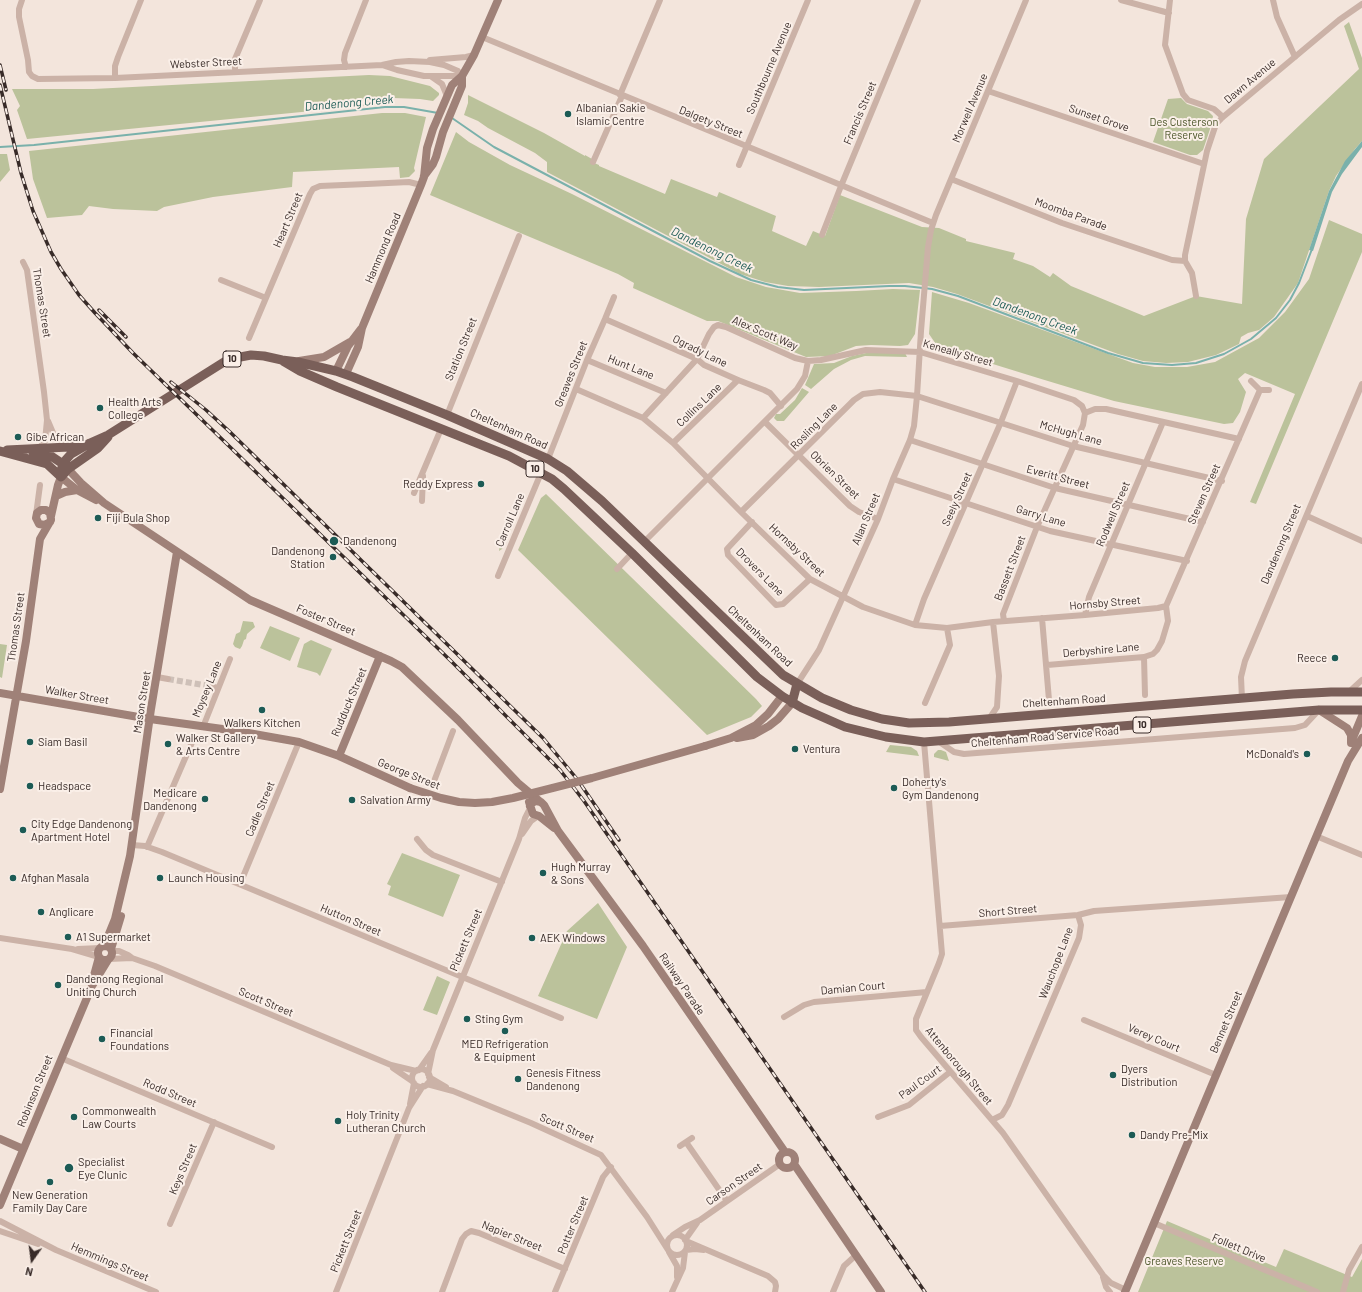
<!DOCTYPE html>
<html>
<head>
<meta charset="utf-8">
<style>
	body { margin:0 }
	#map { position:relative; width:1362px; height:1292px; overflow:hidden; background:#f3e5dc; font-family:Barlow,sans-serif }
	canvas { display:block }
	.north { position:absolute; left:12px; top:1240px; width:40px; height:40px; -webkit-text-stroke:3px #faefe8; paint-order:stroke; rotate:194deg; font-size:11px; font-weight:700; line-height:16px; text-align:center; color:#382b28 }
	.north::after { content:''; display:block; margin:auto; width:14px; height:18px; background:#382b28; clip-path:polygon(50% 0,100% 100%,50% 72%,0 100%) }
</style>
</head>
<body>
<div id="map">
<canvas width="1362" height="1292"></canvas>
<div class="north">N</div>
</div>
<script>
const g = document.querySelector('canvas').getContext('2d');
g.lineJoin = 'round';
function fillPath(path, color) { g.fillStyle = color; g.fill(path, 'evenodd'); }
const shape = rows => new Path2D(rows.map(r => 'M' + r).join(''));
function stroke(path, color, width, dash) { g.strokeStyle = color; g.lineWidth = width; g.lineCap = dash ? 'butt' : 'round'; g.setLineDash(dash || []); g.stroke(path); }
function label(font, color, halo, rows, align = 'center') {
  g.font = font + ' Barlow,sans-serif'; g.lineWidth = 4; g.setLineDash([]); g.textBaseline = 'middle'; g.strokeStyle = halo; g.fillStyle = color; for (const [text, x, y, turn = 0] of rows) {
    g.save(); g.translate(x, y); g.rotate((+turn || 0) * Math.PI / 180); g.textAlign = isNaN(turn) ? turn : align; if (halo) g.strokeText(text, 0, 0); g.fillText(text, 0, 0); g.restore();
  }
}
const green = shape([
	[1349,22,1362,58,1362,141,1355,149,1336,176,1329,191,1298,283,1274,317,1259,330,1248,333,1241,337,1239,344,1216,355,1188,362,1166,363,1143,361,1118,354,957,294,933,287,909,283,819,287,788,286,765,282,740,274,547,172,547,162,535,153,488,128,478,121,464,115,468,103,468,95,544,133,585,156,585,155,592,159,592,162,599,165,599,166,665,194,671,179,717,197,719,192,776,216,772,231,806,246,813,231,825,236,840,195,922,227,939,228,966,239,966,241,1015,253,1013,259,1033,266,1050,277,1053,273,1071,286,1144,316,1196,296,1242,304,1246,219,1264,159,1359,69,1344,26],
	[369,75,390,76,430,86,439,93,439,95,433,101,420,99,393,98,393,103,27,139,17,110,20,106,12,89,93,89],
	[1181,98,1187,104,1208,111,1213,116,1212,123,1203,150,1197,155,1190,155,1153,142,1168,99],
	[382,113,405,113,426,117,414,168,415,171,409,177,400,178,399,167,293,172,292,187,213,197,164,207,157,211,113,209,89,206,82,215,47,218,33,179,29,151],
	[456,132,469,142,510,165,572,194,736,277,766,287,800,293,856,291,893,289,920,290,915,334,908,345,900,346,871,345,856,346,830,356,806,357,718,321,707,321,633,288,634,283,618,274,430,195],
	[0,154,7,154,10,170,0,182],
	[1329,220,1362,234,1362,252,1256,504,1250,502,1295,394,1245,373,1238,379,1246,392,1240,412,1233,423,1224,424,1114,401,1038,378,938,347,929,334,932,292,969,303,1133,363,1155,367,1187,367,1215,362,1259,338,1285,312,1309,279],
	[866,353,905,353,907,357,865,356,851,360,834,369,811,389,805,385,814,364,834,363,852,356],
	[802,388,809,392,784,421,777,421,774,418,776,414,780,414,795,400],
	[546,494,756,699,762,706,751,717,707,735,518,550,541,498],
	[508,526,510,526,511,529,502,549,499,551,500,544],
	[243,621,253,622,255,627,247,634,246,639,244,640,242,646,240,649,235,647,233,644,236,634,240,632],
	[270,626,300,638,290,661,260,648],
	[311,640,332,649,320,676,317,673,297,667,304,644],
	[0,644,7,645,2,678,0,677],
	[890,745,911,747,917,751,919,756,886,752],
	[938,750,941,750,946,752,949,761,934,757,934,754],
	[402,853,460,875,443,917,388,895,391,886,387,884],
	[598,903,627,947,597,1019,538,996,567,931],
	[437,976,450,982,437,1015,423,1010],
	[1167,1221,1276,1267,1284,1249,1352,1277,1362,1259,1362,1292,1138,1292]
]);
const water = shape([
	[1362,141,1362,147,1342,174,1332,192,1313,251,1309,250,1329,191,1345,161]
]);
const stream = shape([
	[452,118,494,147,710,261,751,280,778,287,804,290,889,286,905,286,932,289,958,296,1108,353,1143,363,1172,365,1196,363,1224,354,1251,339,1276,318,1290,300,1299,283,1312,249],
	[0,147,34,145,385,107,404,107,438,113]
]);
const streetTunnel = shape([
	[168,679,209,686]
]);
const street = shape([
	[22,0,19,9,19,17,28,60,29,72,32,76,38,79,115,78,382,65,396,62,409,61,430,62,444,65,458,71,462,76],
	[1121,0,1169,13],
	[1170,0,1165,45,1183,94,1188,100,1214,109,1223,117],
	[1273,0,1277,17,1295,57],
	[482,37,933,223],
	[430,60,466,57,474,55],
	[382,65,397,70,424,76,462,76],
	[346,67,344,60,345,53,366,0],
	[235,72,235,59,260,0],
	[432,77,442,84,447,96],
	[115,78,115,66,118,57,141,0],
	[988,91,1204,164],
	[620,95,660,0],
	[593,162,622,96],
	[739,165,808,0],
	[951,179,1062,223,1172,260,1185,261],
	[822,235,841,186,918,0],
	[23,262,27,270,44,392,47,420,45,441,40,447],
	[221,280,266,298],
	[1196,296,1192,273,1185,261,1185,255,1207,151,1216,124,1223,117,1339,20,1362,4],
	[605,319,697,359,704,365,738,380,764,390,770,393,781,406],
	[249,338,310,194,313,189,320,186,367,184,409,182,421,185],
	[587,360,666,393],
	[1251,381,1260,390,1269,390],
	[576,389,643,418,673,443,741,512,810,579,863,607,915,625,947,628,993,622,1085,615,1158,608,1166,606],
	[1085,413,1095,409,1106,409,1239,439],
	[447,415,519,236],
	[643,418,697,359,709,334,714,327,718,325,726,327,795,358,808,361,821,360,866,350,920,352,1017,381,1074,400,1082,406,1085,413,1083,425,1037,527,1003,614,1004,621],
	[48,421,56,440,66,447],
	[765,422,850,506,859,512,878,519],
	[910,440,1055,488,1203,522],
	[673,443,738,380],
	[548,459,587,360,605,319,614,297],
	[893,479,1050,531,1187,561],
	[414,493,441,429],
	[422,501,423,476],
	[741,512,854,400,863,394,880,392,917,396,1073,446,1222,481],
	[36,515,40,485],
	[1307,516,1362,541],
	[752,522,727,549,728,555,776,605,783,604,810,579],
	[645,541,797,389,805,376,808,361],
	[617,569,632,553],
	[498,576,541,473],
	[1166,606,1260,390],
	[1085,615,1089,597,1163,422],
	[1042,618,1049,700],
	[915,625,924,599,1001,422,1017,381],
	[1144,657,1145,695],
	[1047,665,1144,657,1153,654,1157,650,1162,641,1168,621,1166,606],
	[157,677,168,679],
	[797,684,819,650,878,519,893,479,910,440,914,426,917,396,921,331,928,247,931,230,936,215,1026,0],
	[209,686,218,688],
	[1350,691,1362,680],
	[1242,699,1241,677,1245,661,1362,384],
	[925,703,950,645,947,628],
	[989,719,997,707,999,676,993,622],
	[203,727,230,659],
	[938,741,954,752,964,754,1295,728,1305,725,1319,710],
	[924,742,942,954,939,963,916,1019,916,1030,921,1037,1003,1133,1103,1275,1111,1283,1126,1290],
	[433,784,453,731],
	[522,834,531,821,538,816],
	[1316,836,1362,855],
	[417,839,426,850,433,855,502,882],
	[132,845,145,846,162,852,561,1018],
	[147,847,193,740],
	[240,884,299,742],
	[940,926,1078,915],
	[0,938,72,949,99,957],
	[78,949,100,948],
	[111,951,119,951,128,955,132,958],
	[109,959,132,958,155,966,391,1065,416,1071],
	[784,1017,804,1005,814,1002,927,992],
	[1084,1020,1216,1075],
	[61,1058,272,1147],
	[393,1068,412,1081],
	'412 1078a9 9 0 1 1 18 0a9 9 0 1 1-18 0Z',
	[419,1070,431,1053],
	[428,1074,433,1050,519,839,525,818,530,808],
	[429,1077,446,1087],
	[427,1084,453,1091,531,1123,601,1155,647,1217,668,1250],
	[410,1104,414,1083],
	[878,1117,909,1105,950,1072],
	[992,1120,1002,1115,1008,1105,1079,938,1081,925,1078,915,1094,911,1291,897],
	[686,1142,727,1201],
	[680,1146,692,1138],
	[0,1221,56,1250,156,1292],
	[1154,1223,1317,1292],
	[170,1224,214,1122],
	[0,1231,38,1244],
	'667 1245a10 10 0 1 1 20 0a10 10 0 1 1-20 0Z',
	[673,1235,685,1227,700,1220,780,1164],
	[685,1240,697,1223],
	[686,1241,768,1276,775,1282,776,1286,775,1292],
	[686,1250,695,1249,704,1250],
	[669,1252,677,1266,677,1277],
	[1103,1277,1106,1287,1110,1292],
	[336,1292,409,1108,423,1086],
	[442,1292,462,1239,466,1234,471,1231,479,1233,565,1269],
	[555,1292,603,1177,611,1167],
	[672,1292,683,1268,685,1252],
	[833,1292,844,1266,855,1256],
	[1343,1292,1349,1270,1362,1247]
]);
const secondary = shape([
	[424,176,433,164,436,157,443,132,462,86,462,76],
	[299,361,324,357,350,342],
	[336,371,348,346,361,329],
	[346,374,358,347,362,328,421,185,424,177,427,148,433,129,452,85,462,76,474,55,498,0],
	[68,469,81,483,104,503,250,600,391,661,402,667,458,720,518,783,543,804],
	[56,496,65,492,77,490],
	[51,516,58,485,61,477,77,490,96,500],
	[0,693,150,719,237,731,299,742,339,756,410,788],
	[1319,710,1347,728,1351,735,1351,743],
	[737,738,753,735,769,726,778,719,792,703],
	[1352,740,1362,716],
	[705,746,731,738,756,725,768,714,782,696],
	[339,756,380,656],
	[0,789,26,641,40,539,51,520,51,519,50,513,46,510,41,510,37,513,36,518,39,524,45,525,50,522],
	[529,802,533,814,539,816,554,828],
	[530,806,532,803,536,801,541,802,544,805,558,831,643,946,785,1152],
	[104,946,115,919,130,856,151,709,177,552],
	'98 953a7 7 0 1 1 14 0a7 7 0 1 1-14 0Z',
	[111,949,121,916],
	[93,979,99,957],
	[0,1139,23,1149],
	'779 1160a8 8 0 1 1 16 0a8 8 0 1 1-16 0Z',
	[794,1164,881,1292],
	[0,1205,92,986,108,960],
	[1125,1292,1348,761,1362,738]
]);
const primary = shape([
	[283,361,300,371,337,387,509,456,552,479,564,489,632,553,757,677,782,696,802,708,845,727,886,737,924,742,1319,710,1362,710],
	[7,450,69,447,83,444],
	[0,451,47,464,61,477,68,469,98,448,108,437],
	[33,452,51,456,66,466],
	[60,476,63,463,71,454,90,443,108,435,224,362,235,358,251,355,264,356,282,360,298,362,336,371,353,377,447,415,548,459,567,471,602,501,783,675,822,698,851,710,882,719,909,723,949,722,1293,694,1331,692,1362,692],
	[792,703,797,684]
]);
const rail = shape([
	[0,65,6,90],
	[0,85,21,173,33,211,51,252,61,269,79,295,95,313,133,353,452,662,560,770,584,801,925,1292],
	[99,310,126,337],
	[171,382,206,410,230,432,543,738,577,779,619,840]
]);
const secondaryBridge = shape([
	[410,788,441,798,459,802,475,803,492,802,513,798,592,778,705,746]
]);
const markers = [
	[568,114,4,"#1c5b55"],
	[100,408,4,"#1c5b55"],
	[18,437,4,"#1c5b55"],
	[481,484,4,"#1c5b55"],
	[98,518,4,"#1c5b55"],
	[334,541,5,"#1c5b55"],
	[333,557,4,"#1c5b55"],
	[1335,658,4,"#1c5b55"],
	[262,710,4,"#1c5b55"],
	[30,742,4,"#1c5b55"],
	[168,744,4,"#1c5b55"],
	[795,749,4,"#1c5b55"],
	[1307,754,4,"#1c5b55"],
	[30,786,4,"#1c5b55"],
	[894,788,4,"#1c5b55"],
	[205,799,4,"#1c5b55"],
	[352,800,4,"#1c5b55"],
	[23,830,4,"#1c5b55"],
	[543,873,4,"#1c5b55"],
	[13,878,4,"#1c5b55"],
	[160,878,4,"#1c5b55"],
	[41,912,4,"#1c5b55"],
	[68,937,4,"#1c5b55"],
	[532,938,4,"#1c5b55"],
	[58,985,4,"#1c5b55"],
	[467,1019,4,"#1c5b55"],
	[505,1031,4,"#1c5b55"],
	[102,1039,4,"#1c5b55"],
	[1113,1075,4,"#1c5b55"],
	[518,1079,4,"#1c5b55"],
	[74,1117,4,"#1c5b55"],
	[338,1121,4,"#1c5b55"],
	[1132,1135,4,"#1c5b55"],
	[69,1168,5,"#1c5b55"],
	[50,1182,4,"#1c5b55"]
];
const shields = [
	[232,359,18],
	[535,469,18],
	[1142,725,18]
];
const shieldNames = [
	["10",232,359],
	["10",535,469],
	["10",1142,725]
];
const streetNames = [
	["Webster Street",206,63,-3],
	["Southbourne Avenue",769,68,-67],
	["Dawn Avenue",1250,81,-40],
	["Morwell Avenue",970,108,-67],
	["Francis Street",860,113,-67],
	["Sunset Grove",1099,118,19],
	["Dalgety Street",711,122,22],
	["Moomba Parade",1071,214,20],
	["Heart Street",288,220,-67],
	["Hammond Road",383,248,-67],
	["Thomas Street",42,303,81],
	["Alex Scott Way",765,333,23],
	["Station Street",461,349,-68],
	["Ogrady Lane",700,351,26],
	["Keneally Street",958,353,16],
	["Hunt Lane",631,367,22],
	["Greaves Street",571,374,-68],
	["Collins Lane",699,405,-44],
	["Rosling Lane",814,426,-45],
	["Cheltenham Road",509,429,24],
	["McHugh Lane",1071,433,16],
	["Obrien Street",835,475,44],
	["Everitt Street",1058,477,15],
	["Steven Street",1204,494,-66],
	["Seely Street",957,499,-66],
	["Rodwell Street",1113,514,-67],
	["Garry Lane",1041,516,17],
	["Allan Street",866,519,-67],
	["Carroll Lane",510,520,-67],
	["Dandenong Street",1281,544,-67],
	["Hornsby Street",797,550,43],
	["Bassett Street",1010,568,-69],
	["Drovers Lane",760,572,45],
	["Hornsby Street",1105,603,-5],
	["Foster Street",326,620,23],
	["Thomas Street",16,627,-82],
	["Cheltenham Road",760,636,43],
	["Derbyshire Lane",1101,650,-5],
	["Moysey Lane",207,689,-68],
	["Walker Street",77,695,10],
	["Cheltenham Road",1064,701,-4],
	["Mason Street",142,702,-81],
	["Rudduck Street",349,702,-67],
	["Cheltenham Road Service Road",1045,737,-5],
	["George Street",409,774,22],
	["Cadle Street",260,809,-67],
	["Short Street",1008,911,-5],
	["Hutton Street",351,920,23],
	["Pickett Street",466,940,-67],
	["Wauchope Lane",1056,963,-69],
	["Railway Parade",682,984,56],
	["Damian Court",853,988,-5],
	["Scott Street",266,1002,23],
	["Bennet Street",1226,1022,-67],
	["Verey Court",1154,1038,23],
	["Attenborough Street",959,1066,50],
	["Paul Court",920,1082,-36],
	["Robinson Street",35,1091,-68],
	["Rodd Street",170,1093,23],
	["Scott Street",567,1128,23],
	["Keys Street",183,1169,-67],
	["Carson Street",734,1184,-35],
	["Potter Street",573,1225,-67],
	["Napier Street",512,1236,22],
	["Pickett Street",346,1241,-68],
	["Follett Drive",1239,1248,23],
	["Hemmings Street",110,1262,23]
];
const poiNames = [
	["Albanian Sakie",576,108],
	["Islamic Centre",576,121],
	["Health Arts",108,402],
	["College",108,415],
	["Gibe African",26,437],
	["Reddy Express",473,484,"right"],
	["Fiji Bula Shop",106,518],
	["Dandenong",343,541],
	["Dandenong",325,551,"right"],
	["Station",325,564,"right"],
	["Reece",1327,658,"right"],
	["Walkers Kitchen",262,723,"center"],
	["Walker St Gallery",176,738],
	["& Arts Centre",176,751],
	["Siam Basil",38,742],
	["Ventura",803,749],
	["McDonald's",1299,754,"right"],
	["Doherty's",902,782],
	["Gym Dandenong",902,795],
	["Headspace",38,786],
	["Medicare",197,793,"right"],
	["Dandenong",197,806,"right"],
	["Salvation Army",360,800],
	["City Edge Dandenong",31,824],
	["Apartment Hotel",31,837],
	["Hugh Murray",551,867],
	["& Sons",551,880],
	["Afghan Masala",21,878],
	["Launch Housing",168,878],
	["Anglicare",49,912],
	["A1 Supermarket",76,937],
	["AEK Windows",540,938],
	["Dandenong Regional",66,979],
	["Uniting Church",66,992],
	["Sting Gym",475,1019],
	["Financial",110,1033],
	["Foundations",110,1046],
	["MED Refrigeration",505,1044,"center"],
	["& Equipment",505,1057,"center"],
	["Dyers",1121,1069],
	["Distribution",1121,1082],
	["Genesis Fitness",526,1073],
	["Dandenong",526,1086],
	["Commonwealth",82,1111],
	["Law Courts",82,1124],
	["Holy Trinity",346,1115],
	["Lutheran Church",346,1128],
	["Dandy Pre-Mix",1140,1135],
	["Specialist",78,1162],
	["Eye Clunic",78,1175],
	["New Generation",50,1195,"center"],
	["Family Day Care",50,1208,"center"]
];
const parkNames = [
	["Des Custerson",1184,122],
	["Reserve",1184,135],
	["Greaves Reserve",1184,1261]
];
const waterNames = [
	["Dandenong Creek",349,103,-5],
	["Dandenong Creek",712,250,26],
	["Dandenong Creek",1035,316,20]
];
fillPath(green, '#bbc29b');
fillPath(water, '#7ab1ab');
stroke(stream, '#7ab1ab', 2);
stroke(streetTunnel, '#cec0b8', 6, [6, 3]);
stroke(street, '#cbb2a7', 6);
stroke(secondary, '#9f8178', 8);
stroke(primary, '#7a5f59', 9);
stroke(rail, '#382b28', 3.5);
stroke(rail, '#faefe8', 2, [6]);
stroke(secondaryBridge, '#9f8178', 8);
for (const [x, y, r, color] of markers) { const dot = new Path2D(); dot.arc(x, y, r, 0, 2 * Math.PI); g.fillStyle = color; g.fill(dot); stroke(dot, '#faefe8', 1.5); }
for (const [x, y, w] of shields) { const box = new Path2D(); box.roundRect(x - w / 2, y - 8, w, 16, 3); g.fillStyle = '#faefe8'; g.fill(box); stroke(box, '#382b28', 1); }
label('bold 10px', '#382b28', null, shieldNames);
label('11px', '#382b28', '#faefe8', streetNames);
label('11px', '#382b28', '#faefe8', poiNames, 'left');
label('11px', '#4d572b', '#faefe8', parkNames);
label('italic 12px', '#1c5b55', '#faefe8', waterNames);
</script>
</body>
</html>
